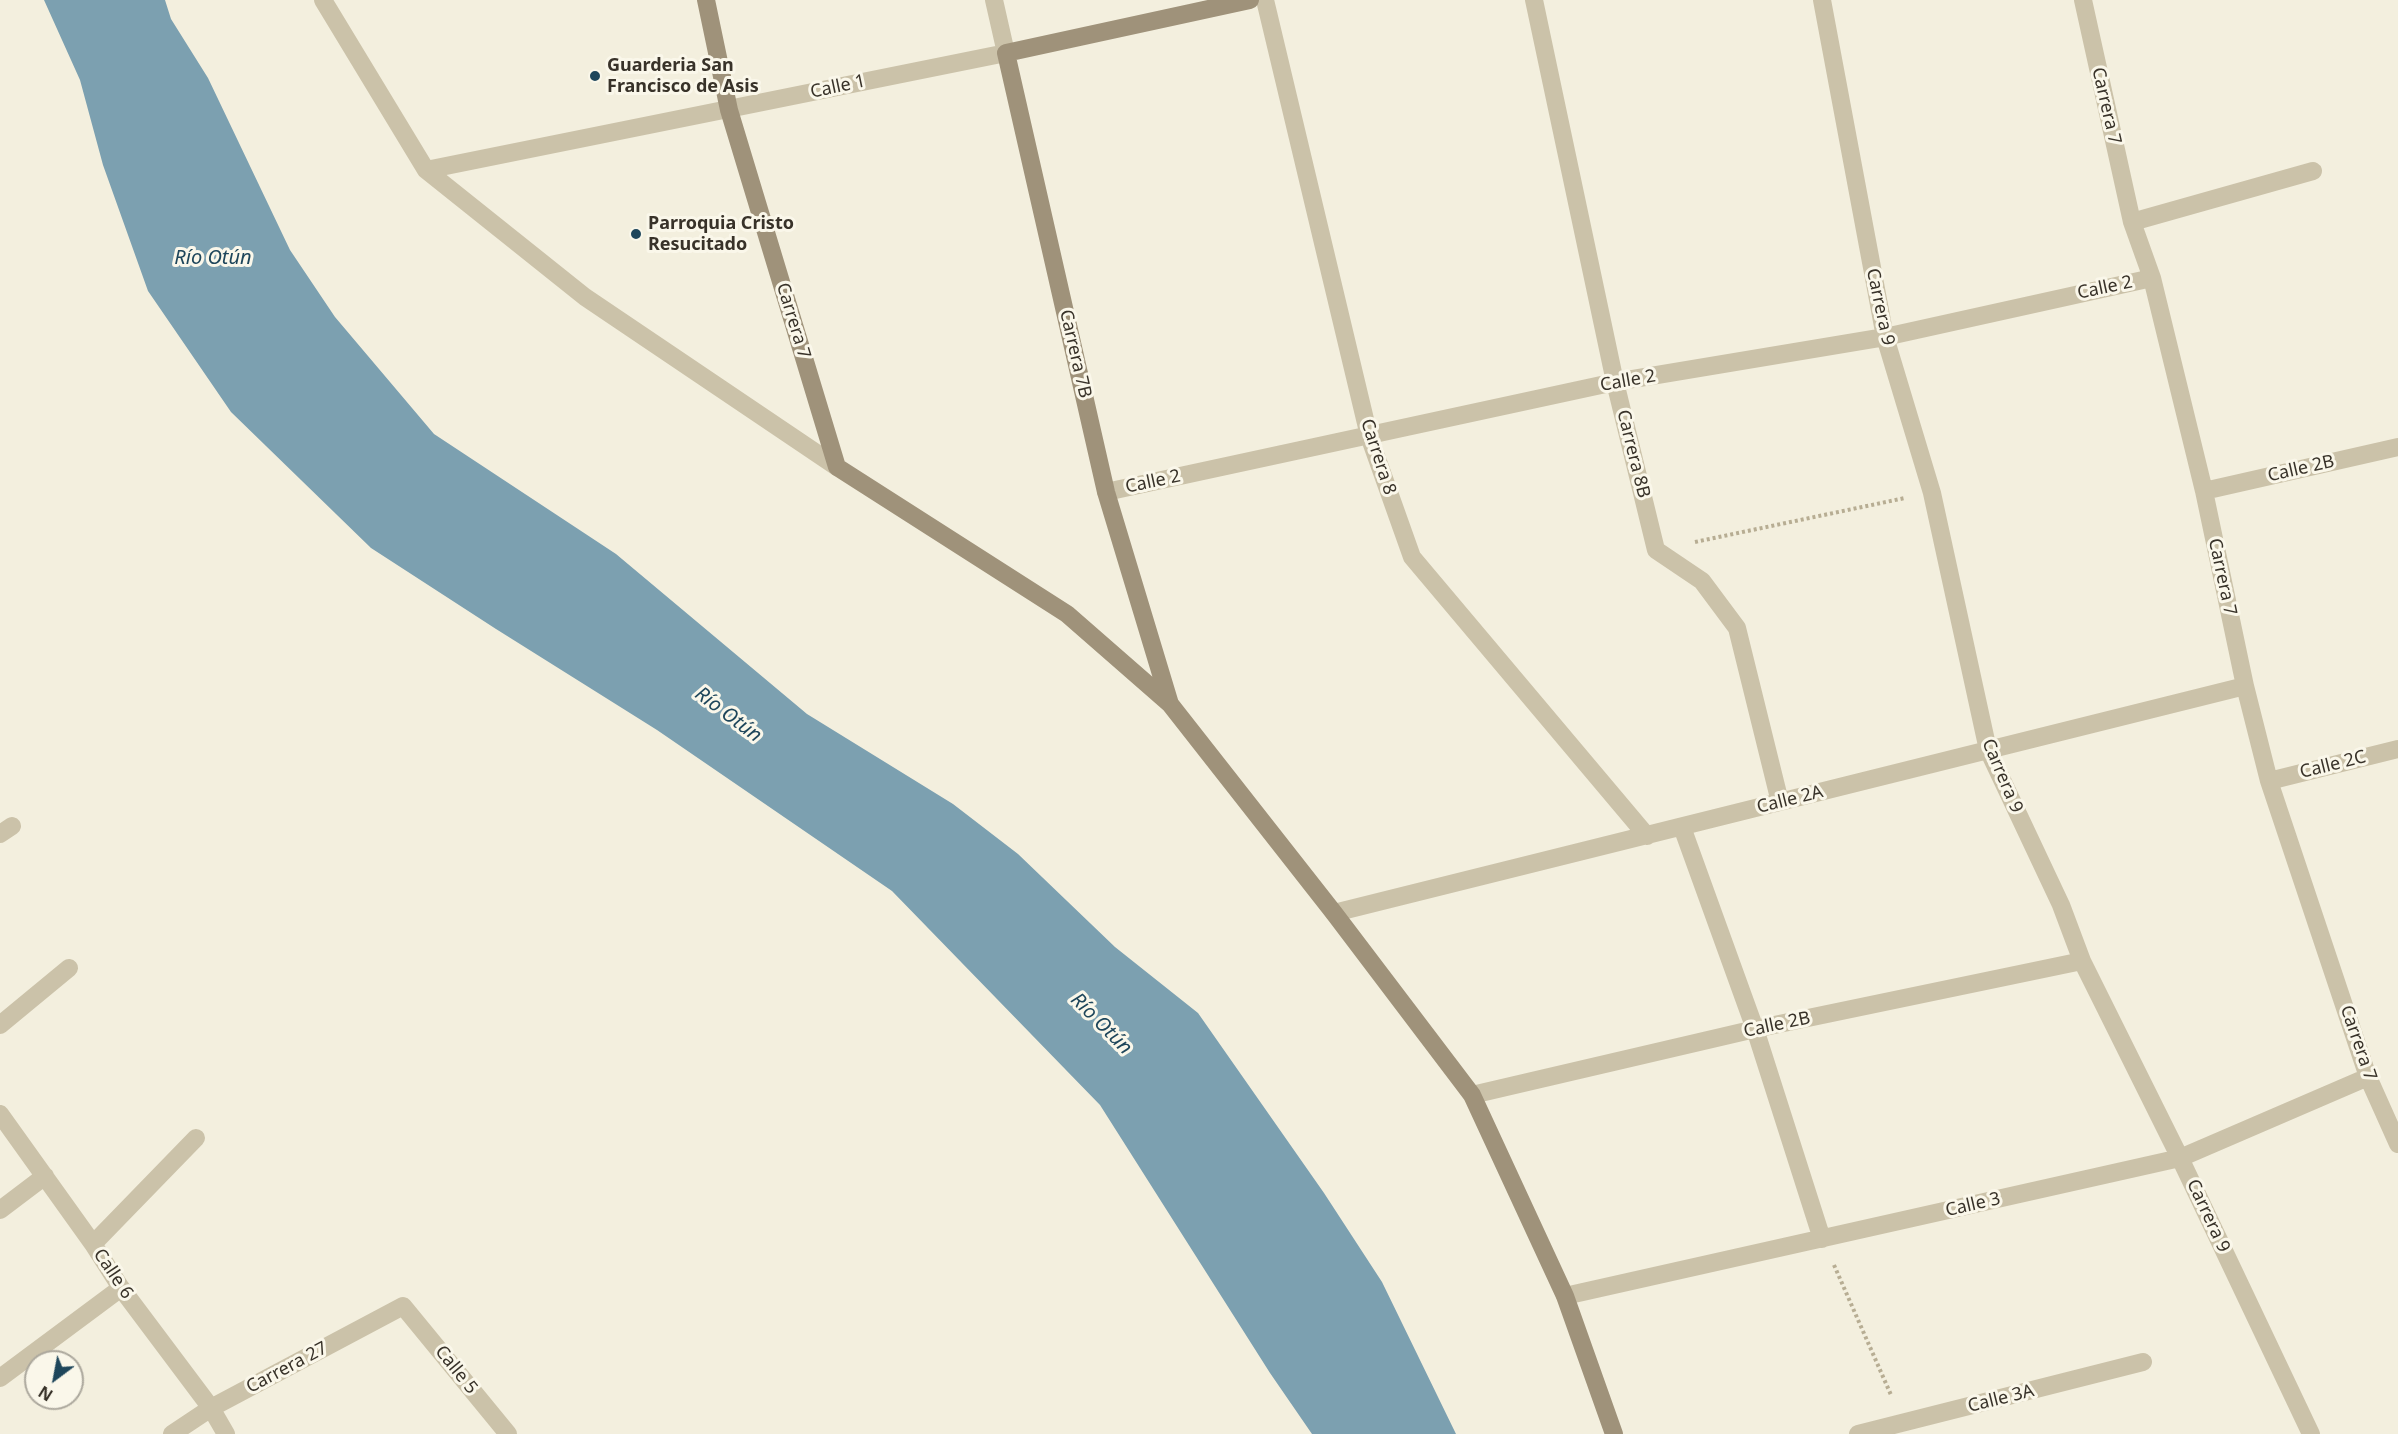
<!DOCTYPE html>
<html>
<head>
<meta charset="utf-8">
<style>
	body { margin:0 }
	#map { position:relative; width:2398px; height:1434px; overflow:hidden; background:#f3efde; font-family:"Noto Sans",sans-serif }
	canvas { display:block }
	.north { position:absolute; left:24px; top:1350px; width:60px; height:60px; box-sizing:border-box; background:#faf7ea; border:2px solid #aca89d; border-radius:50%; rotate:212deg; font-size:16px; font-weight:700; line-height:24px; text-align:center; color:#383229 }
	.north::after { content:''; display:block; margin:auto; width:21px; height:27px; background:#1e465b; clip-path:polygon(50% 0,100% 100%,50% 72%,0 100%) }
</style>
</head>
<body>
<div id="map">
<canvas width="2398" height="1434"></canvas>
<div class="north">N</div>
</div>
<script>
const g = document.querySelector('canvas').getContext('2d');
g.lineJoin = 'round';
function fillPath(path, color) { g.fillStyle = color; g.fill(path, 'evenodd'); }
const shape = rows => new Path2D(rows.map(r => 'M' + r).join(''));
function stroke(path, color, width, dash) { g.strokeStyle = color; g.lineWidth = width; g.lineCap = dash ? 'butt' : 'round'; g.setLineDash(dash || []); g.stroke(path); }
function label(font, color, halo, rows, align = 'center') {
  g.font = font + ' "Noto Sans",sans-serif'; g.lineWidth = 6; g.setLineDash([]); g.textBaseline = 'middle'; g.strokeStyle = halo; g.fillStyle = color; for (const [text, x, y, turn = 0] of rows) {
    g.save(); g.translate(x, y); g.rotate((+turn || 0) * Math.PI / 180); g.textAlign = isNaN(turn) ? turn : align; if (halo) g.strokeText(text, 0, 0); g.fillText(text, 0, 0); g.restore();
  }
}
const water = shape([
	[44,0,165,0,171,19,208,78,290,250,335,317,434,434,616,554,807,714,953,804,1018,854,1115,947,1198,1013,1324,1193,1382,1282,1456,1434,1312,1434,1270,1373,1100,1105,892,891,657,730,496,629,371,548,231,412,148,291,103,165,80,80]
]);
const path = shape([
	[1695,542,1905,498],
	[1834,1265,1891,1395]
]);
const street = shape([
	[323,0,426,170,585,297,837,467],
	[1265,0,1369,436,1412,557,1647,836],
	[1534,0,1615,382,1656,550,1702,581,1737,628,1780,802],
	[1822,0,1885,337,1932,493,1988,750,2061,905,2082,961,2180,1158,2311,1434],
	[2083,0,2132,222,2152,278,2204,491,2245,686,2269,781,2368,1077,2398,1144],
	[426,170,1006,53,994,0],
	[2132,222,2313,171],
	[2204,491,2398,447],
	[1106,492,1615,382,1885,337,2152,278],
	[2269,781,2398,749],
	[1682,827,1755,1029,1822,1239],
	[0,834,12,826],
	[1334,913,2245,686],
	[0,1025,69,968],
	[1472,1095,1755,1029,2082,961],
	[0,1114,93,1244,121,1288,211,1408,226,1434],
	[0,1210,45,1176],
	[93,1244,196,1138],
	[1565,1296,2180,1158,2368,1077],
	[0,1378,121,1288],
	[172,1434,211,1408,403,1306,508,1434],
	[1858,1434,2143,1362]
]);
const secondary = shape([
	[706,0,729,110,837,467,1067,614,1170,704,1334,913,1472,1095,1565,1296,1614,1434],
	[1170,704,1106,492,1006,53,1250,0]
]);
const markers = [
	[595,76,6,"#1e465b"],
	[636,234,6,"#1e465b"]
];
const poiNames = [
	["Guarderia San",607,66],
	["Francisco de Asis",607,87],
	["Parroquia Cristo",648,224],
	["Resucitado",648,245]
];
const streetNames = [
	["Calle 1",838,87,-12],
	["Carrera 7",2106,106,77],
	["Calle 2",2105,288,-12],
	["Carrera 9",1880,307,78],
	["Carrera 7",793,321,73],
	["Carrera 7B",1075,354,77],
	["Calle 2",1628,381,-10],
	["Carrera 8B",1633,454,76],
	["Carrera 8",1378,457,72],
	["Calle 2B",2301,469,-13],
	["Calle 2",1153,482,-12],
	["Carrera 7",2222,577,78],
	["Calle 2C",2333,765,-14],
	["Carrera 9",2002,776,67],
	["Calle 2A",1790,800,-14],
	["Calle 2B",1777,1025,-12],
	["Carrera 7",2358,1043,71],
	["Calle 3",1973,1205,-13],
	["Carrera 9",2208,1216,65],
	["Calle 6",113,1274,56],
	["Carrera 27",287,1368,-28],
	["Calle 5",456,1370,51],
	["Calle 3A",2001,1399,-14]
];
const waterNames = [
	["Río Otún",213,258],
	["Río Otún",728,715,37],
	["Río Otún",1101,1024,45]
];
fillPath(water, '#7ca0b0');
stroke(path, '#b7ad93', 4, [3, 3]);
stroke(street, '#cbc2a9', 18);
stroke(secondary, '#9f927a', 18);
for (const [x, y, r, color] of markers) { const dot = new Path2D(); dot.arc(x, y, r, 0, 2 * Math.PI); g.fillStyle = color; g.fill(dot); stroke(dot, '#faf7ea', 2); }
label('bold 18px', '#383229', '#faf7ea', poiNames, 'left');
label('18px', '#383229', '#faf7ea', streetNames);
label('italic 20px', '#1e465b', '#faf7ea', waterNames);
</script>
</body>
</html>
